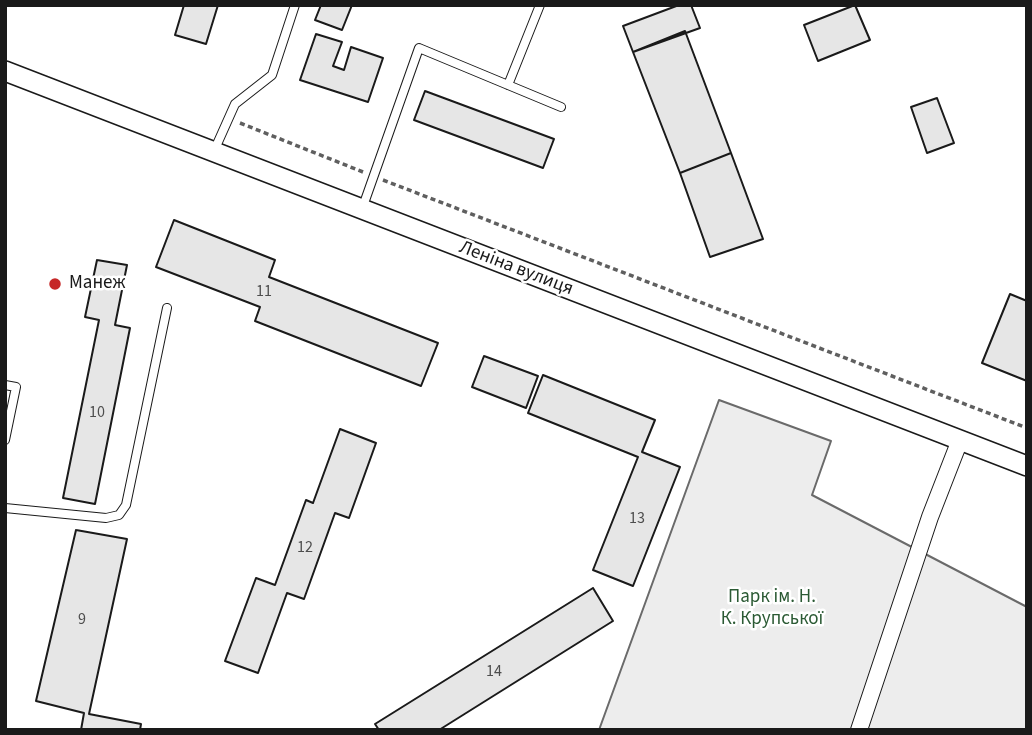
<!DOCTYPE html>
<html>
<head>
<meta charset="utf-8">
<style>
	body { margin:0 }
	#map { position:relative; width:1032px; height:735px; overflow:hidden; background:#fff; font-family:"Source Sans 3",sans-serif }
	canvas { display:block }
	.frame { position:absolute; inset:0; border:7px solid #1a1a1a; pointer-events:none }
</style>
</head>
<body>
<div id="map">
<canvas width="1032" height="735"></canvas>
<div class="frame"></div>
</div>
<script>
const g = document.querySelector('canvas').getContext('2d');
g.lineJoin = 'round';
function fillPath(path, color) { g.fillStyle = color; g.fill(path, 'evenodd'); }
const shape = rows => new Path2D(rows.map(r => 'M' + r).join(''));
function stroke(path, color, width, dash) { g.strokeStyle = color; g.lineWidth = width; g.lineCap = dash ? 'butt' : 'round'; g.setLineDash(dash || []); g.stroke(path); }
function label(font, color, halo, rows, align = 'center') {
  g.font = font + ' "Source Sans 3",sans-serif'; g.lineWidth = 5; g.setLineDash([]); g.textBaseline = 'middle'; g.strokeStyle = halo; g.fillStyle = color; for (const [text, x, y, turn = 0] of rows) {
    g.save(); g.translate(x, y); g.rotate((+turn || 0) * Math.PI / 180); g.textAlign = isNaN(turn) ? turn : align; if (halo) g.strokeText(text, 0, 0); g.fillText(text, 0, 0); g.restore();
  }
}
const built = shape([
	[719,400,831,441,812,495,1027,607,1027,730,599,730,719,400]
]);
const building = shape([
	[184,5,218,5,206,44,175,35,184,5],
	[321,5,352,5,342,30,315,20,321,5],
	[679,5,691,5,700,28,633,52,623,26,679,5],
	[855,5,870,40,818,61,804,25,855,5],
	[685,31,731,153,680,173,633,52,685,31],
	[316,34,342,42,333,66,344,70,351,47,383,58,368,102,300,80,316,34],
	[425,91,554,139,543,168,414,120,425,91],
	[937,98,954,143,927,153,911,107,937,98],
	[731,153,763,239,710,257,680,173,731,153],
	[174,220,275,260,269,277,438,343,421,386,255,321,260,307,156,267,174,220],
	[97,260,127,265,115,325,130,328,95,504,63,498,99,320,85,317,97,260],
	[1010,294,1027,301,1027,381,982,363,1010,294],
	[484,356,538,376,526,408,472,387,484,356],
	[543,375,655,420,642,452,680,467,633,586,593,570,638,457,528,413,543,375],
	[340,429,376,443,349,518,335,513,304,599,287,593,258,673,225,661,256,578,275,585,306,500,313,503,340,429],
	[76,530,127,539,89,714,141,724,140,730,81,730,84,713,36,701,76,530],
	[593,588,613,621,439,730,379,730,375,724,593,588]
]);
const path = shape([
	[240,123,363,172],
	[383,180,1027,428]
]);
const service = shape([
	[508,85,540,5],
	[214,151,235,104,272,75,295,5],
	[362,209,419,48,561,107],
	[5,385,16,387,5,440],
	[5,508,106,518,119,515,126,505,167,308]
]);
const minor = shape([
	[859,730,930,517,960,440]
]);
const tertiary = shape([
	[5,71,1027,466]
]);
const markers = [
	[55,284,7,"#c62828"]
];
const numberNames = [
	["11",264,292],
	["10",97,413],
	["13",637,519],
	["12",305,548],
	["9",82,620],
	["14",494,672]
];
const streetNames = [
	["Леніна вулиця",516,269,21]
];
const poiNames = [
	["Манеж",69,284]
];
const parkNames = [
	["Парк ім. Н.",772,598],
	["К. Крупської",772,620]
];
fillPath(built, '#ededed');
stroke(built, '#6a6a6a', 2);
fillPath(building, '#e6e6e6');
stroke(building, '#1a1a1a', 2);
stroke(service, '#1a1a1a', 10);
stroke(minor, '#1a1a1a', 18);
stroke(tertiary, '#1a1a1a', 22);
stroke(path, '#5f5f5f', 3.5, [5, 3.5]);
stroke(service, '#fff', 8);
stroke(minor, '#fff', 16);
stroke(tertiary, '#fff', 19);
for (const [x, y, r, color] of markers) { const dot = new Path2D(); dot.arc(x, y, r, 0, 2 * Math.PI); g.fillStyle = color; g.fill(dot); stroke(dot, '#fff', 2.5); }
label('16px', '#4d4d4d', null, numberNames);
label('19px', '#1a1a1a', '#fff', streetNames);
label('19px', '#1a1a1a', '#fff', poiNames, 'left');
label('19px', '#2b5a34', '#fff', parkNames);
</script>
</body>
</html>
